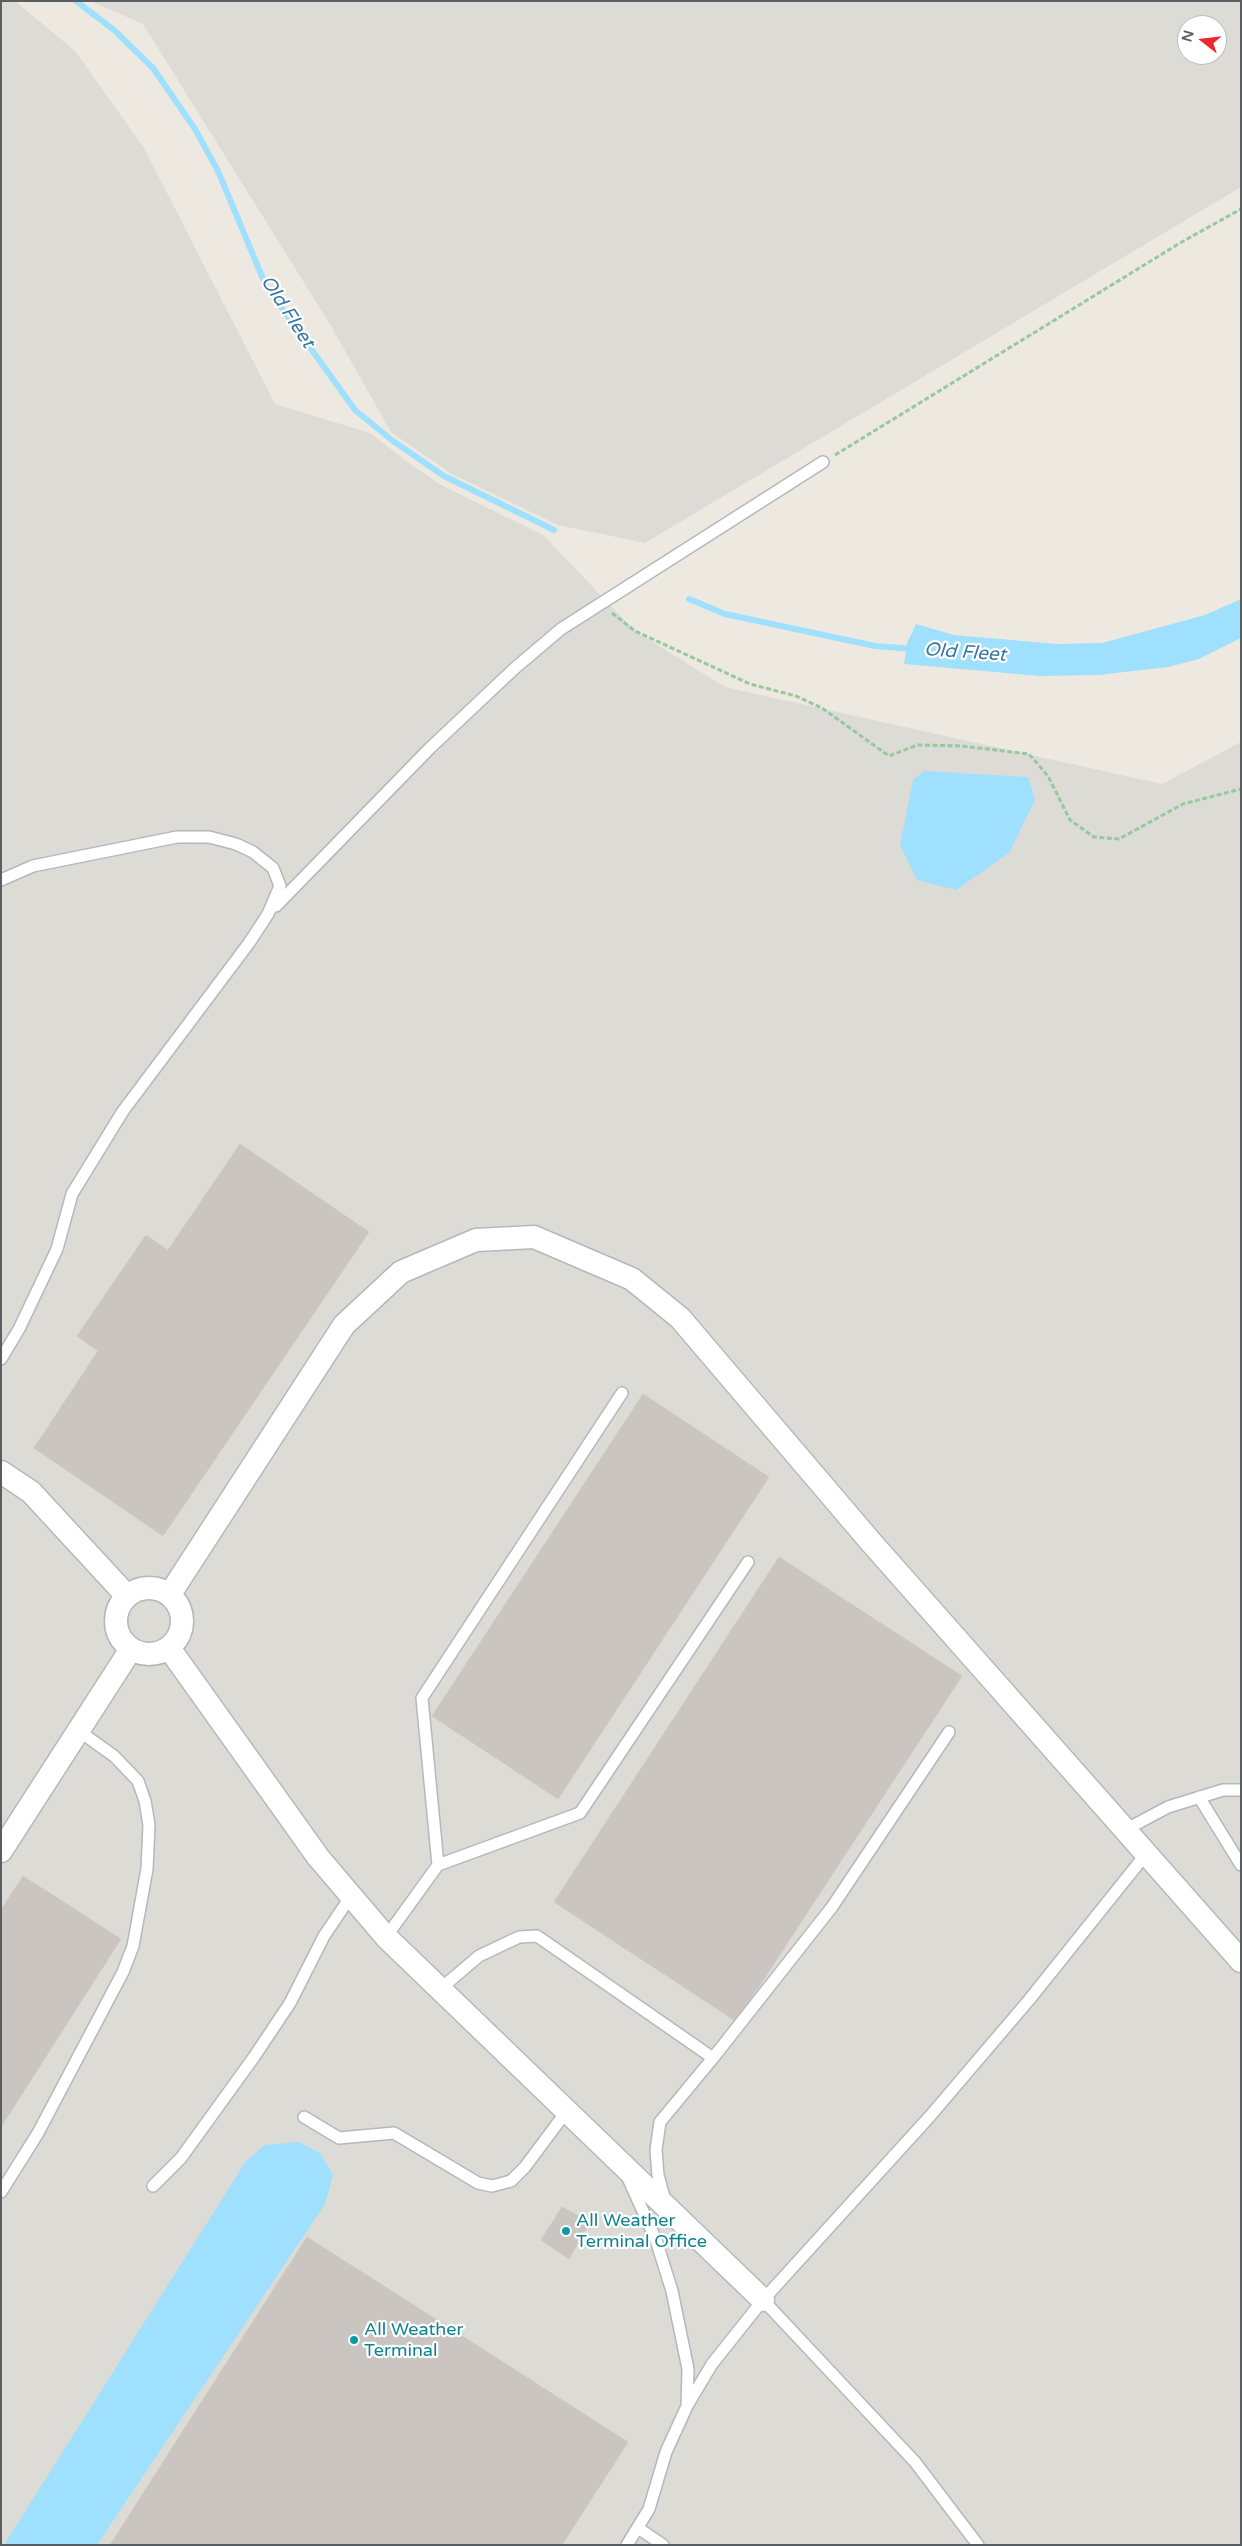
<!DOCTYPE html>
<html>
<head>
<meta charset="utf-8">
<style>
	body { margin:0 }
	#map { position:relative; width:1242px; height:2546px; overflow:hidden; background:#ede9e1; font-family:"Varela Round",sans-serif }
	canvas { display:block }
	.frame { position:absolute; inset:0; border:2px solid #595e62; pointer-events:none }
	.north { position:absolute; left:1177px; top:15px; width:50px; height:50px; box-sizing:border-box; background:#fff; border:1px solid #bdbfc0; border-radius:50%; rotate:286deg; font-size:14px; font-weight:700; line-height:20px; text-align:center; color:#595e62 }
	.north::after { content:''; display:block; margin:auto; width:18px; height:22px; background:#ec272f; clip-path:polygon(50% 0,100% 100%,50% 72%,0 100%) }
</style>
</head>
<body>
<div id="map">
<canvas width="1242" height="2546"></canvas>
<div class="frame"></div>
<div class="north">N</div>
</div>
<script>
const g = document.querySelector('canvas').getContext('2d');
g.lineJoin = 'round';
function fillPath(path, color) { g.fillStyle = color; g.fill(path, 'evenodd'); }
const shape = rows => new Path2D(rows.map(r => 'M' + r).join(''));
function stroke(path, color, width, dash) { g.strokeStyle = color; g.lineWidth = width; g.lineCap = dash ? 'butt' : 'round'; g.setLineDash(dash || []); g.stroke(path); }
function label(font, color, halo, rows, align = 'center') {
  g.font = font + ' "Varela Round",sans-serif'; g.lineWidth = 4.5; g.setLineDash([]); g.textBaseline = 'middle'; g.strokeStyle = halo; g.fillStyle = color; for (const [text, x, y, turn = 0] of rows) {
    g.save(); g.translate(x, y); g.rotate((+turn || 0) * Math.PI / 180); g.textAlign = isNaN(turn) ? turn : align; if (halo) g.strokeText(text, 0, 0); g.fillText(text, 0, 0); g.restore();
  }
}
const industrial = shape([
	[1,1,15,1,75,51,144,148,275,404,370,433,410,464,441,485,543,535,635,631,725,687,1162,784,1241,742,1241,2545,1,2545],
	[90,1,1241,1,1241,187,645,543,558,525,450,473,391,432,331,326,143,24],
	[1187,25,1217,25,1217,55,1187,55]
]);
const water = shape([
	[1241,599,1241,638,1199,659,1168,667,1099,675,1040,676,904,664,907,643,916,624,954,635,1057,644,1102,643,1205,615],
	[924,771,1028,777,1035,800,1009,853,956,890,917,880,900,845,913,780],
	[298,2142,320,2153,333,2175,325,2204,97,2545,4,2545,246,2161,265,2145]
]);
const stream = shape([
	[76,1,114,30,153,68,195,129,218,171,266,286,355,410,393,441,444,476,554,530],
	[689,599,725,614,875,646,914,649]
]);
const building = shape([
	[240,1144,369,1232,163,1536,34,1448,98,1351,77,1336,146,1235,168,1250,240,1144],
	[643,1394,769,1477,558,1799,432,1716,643,1394],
	[779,1557,962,1676,758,1988,734,2020,554,1902,779,1557],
	[23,1876,121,1939,1,2127,1,1910,23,1876],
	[562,2207,590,2222,569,2259,541,2240,562,2207],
	[307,2237,628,2442,562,2545,110,2545,307,2237]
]);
const path = shape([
	[835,455,1180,243,1241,209],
	[612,613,635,631,750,684,796,696,822,708,889,756,917,745,962,746,1029,754,1048,776,1070,820,1094,837,1119,839,1183,804,1241,789]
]);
const lane = shape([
	[1,880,33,866,177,837,209,837,236,844,253,852,273,868,280,886,268,914,249,943,123,1111,72,1194,57,1249,19,1329,1,1359],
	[276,906,430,748,515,668,561,629,823,462],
	[1199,1797,1241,1865],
	[1125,1830,1168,1807,1223,1790,1241,1790],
	[438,1865,580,1813,748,1562],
	[386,1937,438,1865,422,1698,622,1393],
	[439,1990,479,1956,519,1937,537,1936,713,2058,832,1907,949,1732],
	[304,2117,339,2138,394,2133,478,2183,492,2186,511,2181,525,2167,566,2112],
	[628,2178,656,2240,672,2291,688,2369,687,2405],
	[153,2186,181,2158,254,2057,290,2003,324,1936,351,1896],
	[1,2192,38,2133,123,1972,133,1946,147,1869,149,1825,145,1801,138,1781,114,1756,79,1731],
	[665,2201,658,2175,656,2150,660,2122,713,2058],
	[763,2300,915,2462,978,2545],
	[638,2528,663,2545],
	[627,2545,649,2509,666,2452,687,2406,712,2364,763,2300,931,2115,1029,2000,1146,1854]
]);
const street = shape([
	[1,1472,31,1492,127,1596],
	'116 1621a33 33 0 1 1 66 0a33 33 0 1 1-66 0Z',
	[170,1594,344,1325,401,1272,476,1240,534,1237,632,1279,680,1318,870,1541,1241,1961],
	[169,1648,318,1857,386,1937,763,2300],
	[1,1851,131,1649]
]);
const markers = [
	[566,2231,5,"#0f9aa8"],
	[354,2340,5,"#0f9aa8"]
];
const cultureNames = [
	["All Weather",576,2221],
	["Terminal Office",576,2242],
	["All Weather",364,2330],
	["Terminal",364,2351]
];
const waterNames = [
	["Old Fleet",287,312,57],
	["Old Fleet",965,653,4]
];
fillPath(industrial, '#dddbd5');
fillPath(water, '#9fe0ff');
stroke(stream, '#9fe0ff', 6);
fillPath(building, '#cac5c0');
stroke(building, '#d2cabf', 1);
stroke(lane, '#b4b8bc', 14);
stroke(street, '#b4b8bc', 25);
stroke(path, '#97c99f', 3, [5, 2.5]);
stroke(lane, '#fff', 11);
stroke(street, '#fff', 22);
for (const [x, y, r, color] of markers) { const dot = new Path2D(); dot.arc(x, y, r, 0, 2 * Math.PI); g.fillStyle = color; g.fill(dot); stroke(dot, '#fff', 2); }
label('18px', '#0d838f', '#fff', cultureNames, 'left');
label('italic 19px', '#3677a1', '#fff', waterNames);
</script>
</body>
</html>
